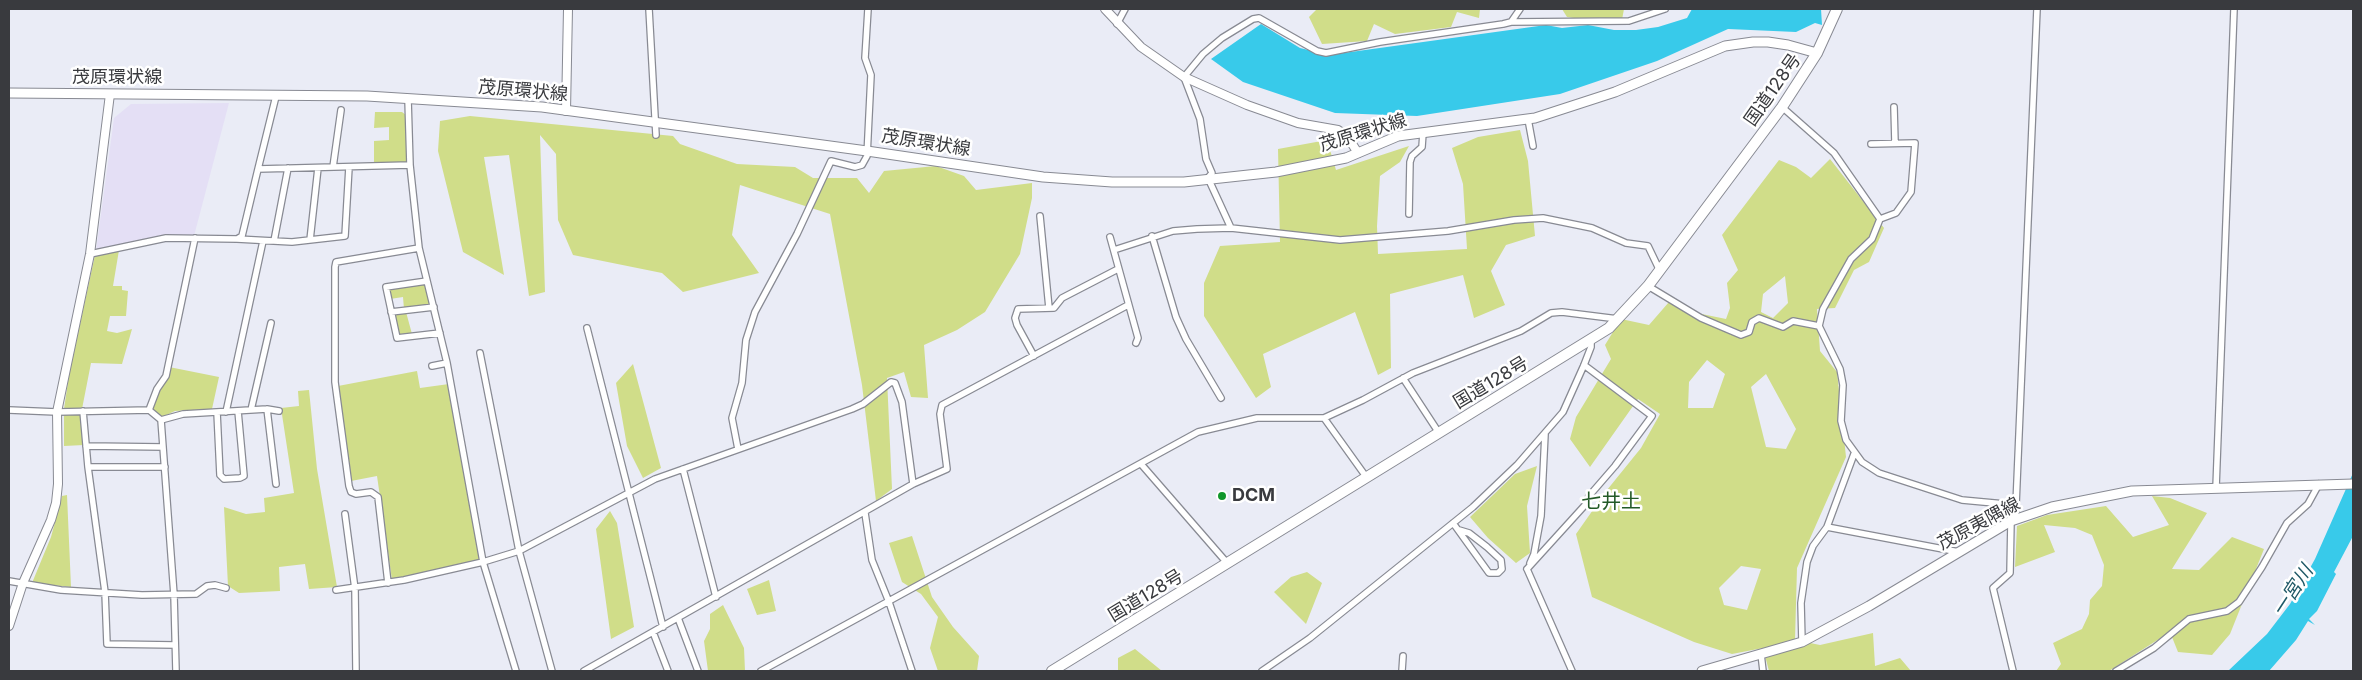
<!DOCTYPE html>
<html>
<head>
<meta charset="utf-8">
<style>
	body { margin:0 }
	#map { position:relative; width:2362px; height:680px; overflow:hidden; background:#eaecf6; font-family:Inter,sans-serif }
	canvas { display:block }
	.frame { position:absolute; inset:0; border:10px solid #393a3e; pointer-events:none }
</style>
</head>
<body>
<div id="map">
<canvas width="2362" height="680"></canvas>
<div class="frame"></div>
</div>
<script>
const g = document.querySelector('canvas').getContext('2d');
g.lineJoin = 'round';
function fillPath(path, color) { g.fillStyle = color; g.fill(path, 'evenodd'); }
const shape = rows => new Path2D(rows.map(r => 'M' + r).join(''));
function stroke(path, color, width, dash) { g.strokeStyle = color; g.lineWidth = width; g.lineCap = dash ? 'butt' : 'round'; g.setLineDash(dash || []); g.stroke(path); }
function label(font, color, halo, rows, align = 'center') {
  g.font = font + ' Inter,"Noto Sans JP",sans-serif'; g.lineWidth = 5; g.setLineDash([]); g.textBaseline = 'middle'; g.strokeStyle = halo; g.fillStyle = color; for (const [text, x, y, turn = 0] of rows) {
    g.save(); g.translate(x, y); g.rotate((+turn || 0) * Math.PI / 180); g.textAlign = isNaN(turn) ? turn : align; if (halo) g.strokeText(text, 0, 0); g.fillText(text, 0, 0); g.restore();
  }
}
const commercial = shape([
	[229,103,194,236,137,240,96,251,114,118,131,104]
]);
const green = shape([
	[1317,9,1480,9,1479,18,1457,12,1451,27,1395,34,1374,24,1367,41,1322,44,1309,17],
	[1562,9,1624,9,1621,25,1567,17],
	[375,112,402,112,406,115,408,161,406,164,374,162,374,141,389,140,389,127,374,128],
	[470,116,673,136,680,144,737,164,795,167,813,178,857,178,869,193,884,171,936,166,964,176,976,190,1032,183,1032,198,1020,254,985,312,957,330,924,345,928,398,911,397,904,372,887,378,892,489,876,501,862,385,830,214,740,185,732,235,759,273,683,292,662,273,573,255,558,220,556,154,540,135,545,292,529,296,509,155,484,157,504,275,463,252,438,151,440,121],
	[1520,130,1528,161,1535,236,1506,245,1491,271,1505,305,1474,318,1463,275,1390,294,1391,368,1378,375,1355,312,1263,354,1271,387,1256,398,1204,316,1204,283,1220,246,1280,242,1278,149,1327,140,1336,170,1409,146,1400,162,1380,176,1377,226,1378,254,1467,249,1463,184,1452,148,1478,137],
	[1830,159,1884,228,1869,262,1854,270,1835,308,1817,309,1820,351,1837,372,1846,457,1797,568,1795,640,1820,645,1873,633,1875,666,1900,658,1911,671,1769,671,1763,648,1732,654,1694,642,1592,597,1576,534,1607,490,1641,448,1660,414,1638,399,1590,467,1570,439,1576,417,1611,359,1605,345,1621,319,1649,325,1669,302,1692,312,1726,319,1730,308,1727,283,1738,270,1722,235,1779,160,1796,167,1811,178],
	[1785,276,1788,303,1773,318,1761,312,1763,294],
	[1707,360,1725,374,1713,408,1688,408,1689,382],
	[1766,374,1796,429,1786,449,1766,447,1751,387],
	[1741,566,1761,569,1747,610,1724,605,1719,588],
	[119,250,113,286,122,286,122,290,128,291,126,316,110,316,107,331,117,333,132,329,122,364,91,363,82,409,64,409,69,375,95,255],
	[423,283,427,285,431,304,404,309,403,297,390,299,388,290,390,288],
	[406,312,412,334,398,336,394,316],
	[633,364,661,468,643,478,627,446,616,383],
	[169,367,219,377,212,409,175,411,160,418,152,410,156,393],
	[417,371,420,388,449,384,465,463,467,488,481,560,392,580,377,476,351,481,338,386],
	[309,390,317,469,337,587,309,589,305,564,279,567,280,591,239,593,228,586,224,507,246,514,265,512,264,498,294,493,281,408,299,406,298,391],
	[64,413,80,413,84,445,64,446],
	[1537,466,1527,506,1530,553,1516,563,1488,538,1470,517,1515,474],
	[67,495,71,587,32,583,51,537,62,496],
	[2152,496,2170,498,2207,513,2172,569,2199,570,2232,537,2264,549,2230,634,2212,655,2178,652,2170,632,2109,671,2056,671,2061,664,2053,643,2082,629,2089,614,2090,600,2102,586,2104,565,2092,535,2075,528,2044,525,2055,552,2015,567,2017,526,2047,515,2106,506,2133,537,2169,525],
	[610,511,617,523,634,627,611,639,596,529],
	[912,536,932,597,953,627,979,656,977,671,938,671,930,648,938,617,921,594,902,582,889,543],
	[1307,572,1322,583,1306,624,1274,592,1291,577],
	[769,580,776,611,757,615,747,589],
	[723,605,744,648,745,671,708,671,704,641,710,629,710,614],
	[1135,649,1162,671,1118,671,1118,658]
]);
const water = shape([
	[1692,9,1821,9,1822,25,1815,23,1796,32,1728,29,1657,61,1560,94,1417,116,1335,113,1243,82,1211,59,1261,24,1300,48,1329,55,1546,25,1562,28,1588,25,1614,30,1636,30,1658,27,1687,18],
	[2353,473,2353,536,2334,572,2336,574,2317,611,2309,619,2315,625,2308,621,2296,640,2269,671,2228,671,2267,634,2290,604,2315,559]
]);
const minor = shape([
	[649,9,656,135],
	[1511,22,1629,21,1665,9],
	[1117,24,1125,9],
	[408,99,410,165,419,248,447,363,483,562,516,671],
	[1782,107,1834,153,1880,219],
	[1894,107,1895,143],
	[1528,119,1533,146],
	[1871,144,1915,143,1911,192,1896,213,1880,219],
	[333,167,341,110],
	[258,169,276,96],
	[1409,214,1410,162,1412,156,1422,147,1423,133],
	[1040,216,1049,308],
	[1880,219,1872,239,1851,259,1823,309,1819,326,1840,369,1843,385,1841,421,1846,440,1862,462,1879,473,1962,500,2016,505,2015,520],
	[1231,228,1208,178,1212,173,1206,159,1200,119,1184,77,1203,54,1222,38,1253,19,1259,18,1317,51,1326,53,1380,42,1503,24,1511,22,1520,9],
	[1152,236,1176,317,1186,339,1221,398],
	[1110,237,1138,338,1136,343],
	[237,239,292,242,345,236,349,167],
	[310,240,318,168],
	[274,241,288,168],
	[1114,250,1173,231,1197,229,1231,228,1340,240,1448,231,1514,220,1543,218,1592,228,1626,243,1648,246,1660,271],
	[90,254,166,238,237,239,242,236,258,169,410,165],
	[427,281,386,287,397,338,440,333],
	[1648,286,1701,318,1741,335,1749,332,1752,322,1759,318,1783,327,1793,321,1819,326],
	[391,312,434,307],
	[587,328,663,627],
	[480,353,519,551,552,671],
	[1034,356,1017,325,1015,318,1018,309,1054,308,1062,298,1118,269],
	[432,366,447,363],
	[1403,378,1439,433],
	[267,409,276,484],
	[9,410,57,412,149,410,161,420,174,595,176,671],
	[149,410,157,389,166,376,195,238],
	[251,410,271,323],
	[83,411,88,467,105,592,107,644,175,645],
	[217,412,220,475,224,479,240,478,244,476,238,411],
	[226,412,263,241],
	[1324,418,1367,478],
	[161,420,183,414,267,409,279,411],
	[86,446,163,447],
	[738,449,732,418,742,383,746,340,755,312,797,234,831,161,855,167,862,165,867,156,871,75,865,58,868,9],
	[1141,464,1228,564],
	[88,467,165,467],
	[683,469,716,597],
	[2216,488,2234,9],
	[2016,505,2037,9],
	[865,513,872,560,889,602,912,671],
	[345,514,355,589,356,671],
	[2011,521,2010,573,1993,588,2013,671],
	[1453,523,1489,573,1498,573,1502,569,1501,560,1487,547,1469,533,1459,530],
	[1827,527,1959,552],
	[1530,563,1534,554,1541,516,1545,434],
	[1527,569,1586,504,1589,496,1615,466,1652,416,1584,365],
	[1527,569,1572,671],
	[9,581,61,590,142,595,196,594,207,586,215,585,226,588],
	[388,583,378,497,371,492,356,494,351,492,349,486,335,382,335,267,336,262,419,248],
	[336,590,404,580,483,562,519,551,655,479,852,409,863,404,891,382,895,383,902,402,913,484],
	[678,618,698,671],
	[653,632,668,671],
	[1802,642,1801,603,1807,562,1813,546,1827,527,1854,454],
	[1761,654,1763,671],
	[584,671,913,484,947,469,940,414,942,405,1128,305],
	[761,671,1198,432,1257,418,1324,418,1363,400,1413,373,1521,331,1551,313,1562,312,1618,319],
	[1262,671,1310,638,1473,507,1517,465,1563,412,1584,365,1591,347,1591,341],
	[1402,671,1403,656],
	[2116,671,2154,648,2189,619,2227,611,2239,602,2262,567,2287,523,2308,504,2319,484]
]);
const tertiary = shape([
	[1105,9,1141,47,1184,77,1247,105,1298,123,1338,130,1347,136,1358,153],
	[566,111,568,9],
	[9,626,23,583,51,520,56,503,58,484,57,412,90,254,110,94]
]);
const secondary = shape([
	[9,93,367,96,542,107,867,151,1043,177,1112,182,1184,182,1276,172,1346,158,1398,136,1535,118,1615,92,1725,46,1753,42,1768,42,1788,45,1817,53]
]);
const primary = shape([
	[1702,671,1802,642,1869,606,2011,521,2052,507,2132,491,2353,484]
]);
const trunk = shape([
	[1052,671,1609,328,1648,286,1782,107,1817,53,1837,9]
]);
const markers = [
	[1222,496,5,"#11972b"]
];
const streetNames = [
	["茂原環状線",117,78],
	["国道128号",1773,90,-55],
	["茂原環状線",523,91,5],
	["茂原環状線",1363,133,-17],
	["茂原環状線",926,143,9],
	["国道128号",1491,383,-31],
	["茂原夷隅線",1979,524,-28],
	["国道128号",1146,596,-31]
];
const poiNames = [
	["DCM",1232,496]
];
const waterNames = [
	["一宮川",2293,591,-57]
];
const quarterNames = [
	["七井土",1611,502]
];
fillPath(commercial, '#e4dff5');
fillPath(green, '#d0dd89');
fillPath(water, '#38caea');
stroke(minor, '#888a93', 8);
stroke(tertiary, '#888a93', 10);
stroke(secondary, '#888a93', 11);
stroke(primary, '#888a93', 11);
stroke(trunk, '#888a93', 12);
stroke(minor, '#fff', 5.5);
stroke(tertiary, '#fff', 8);
stroke(secondary, '#fff', 9);
stroke(primary, '#fff', 9);
stroke(trunk, '#fff', 10);
for (const [x, y, r, color] of markers) { const dot = new Path2D(); dot.arc(x, y, r, 0, 2 * Math.PI); g.fillStyle = color; g.fill(dot); stroke(dot, '#fff', 2); }
label('18px', '#393a3e', '#fff', streetNames);
label('bold 18px', '#393a3e', '#fff', poiNames, 'left');
label('italic 19px', '#205967', '#fff', waterNames);
label('20px', '#235a27', '#fff', quarterNames);
</script>
</body>
</html>
